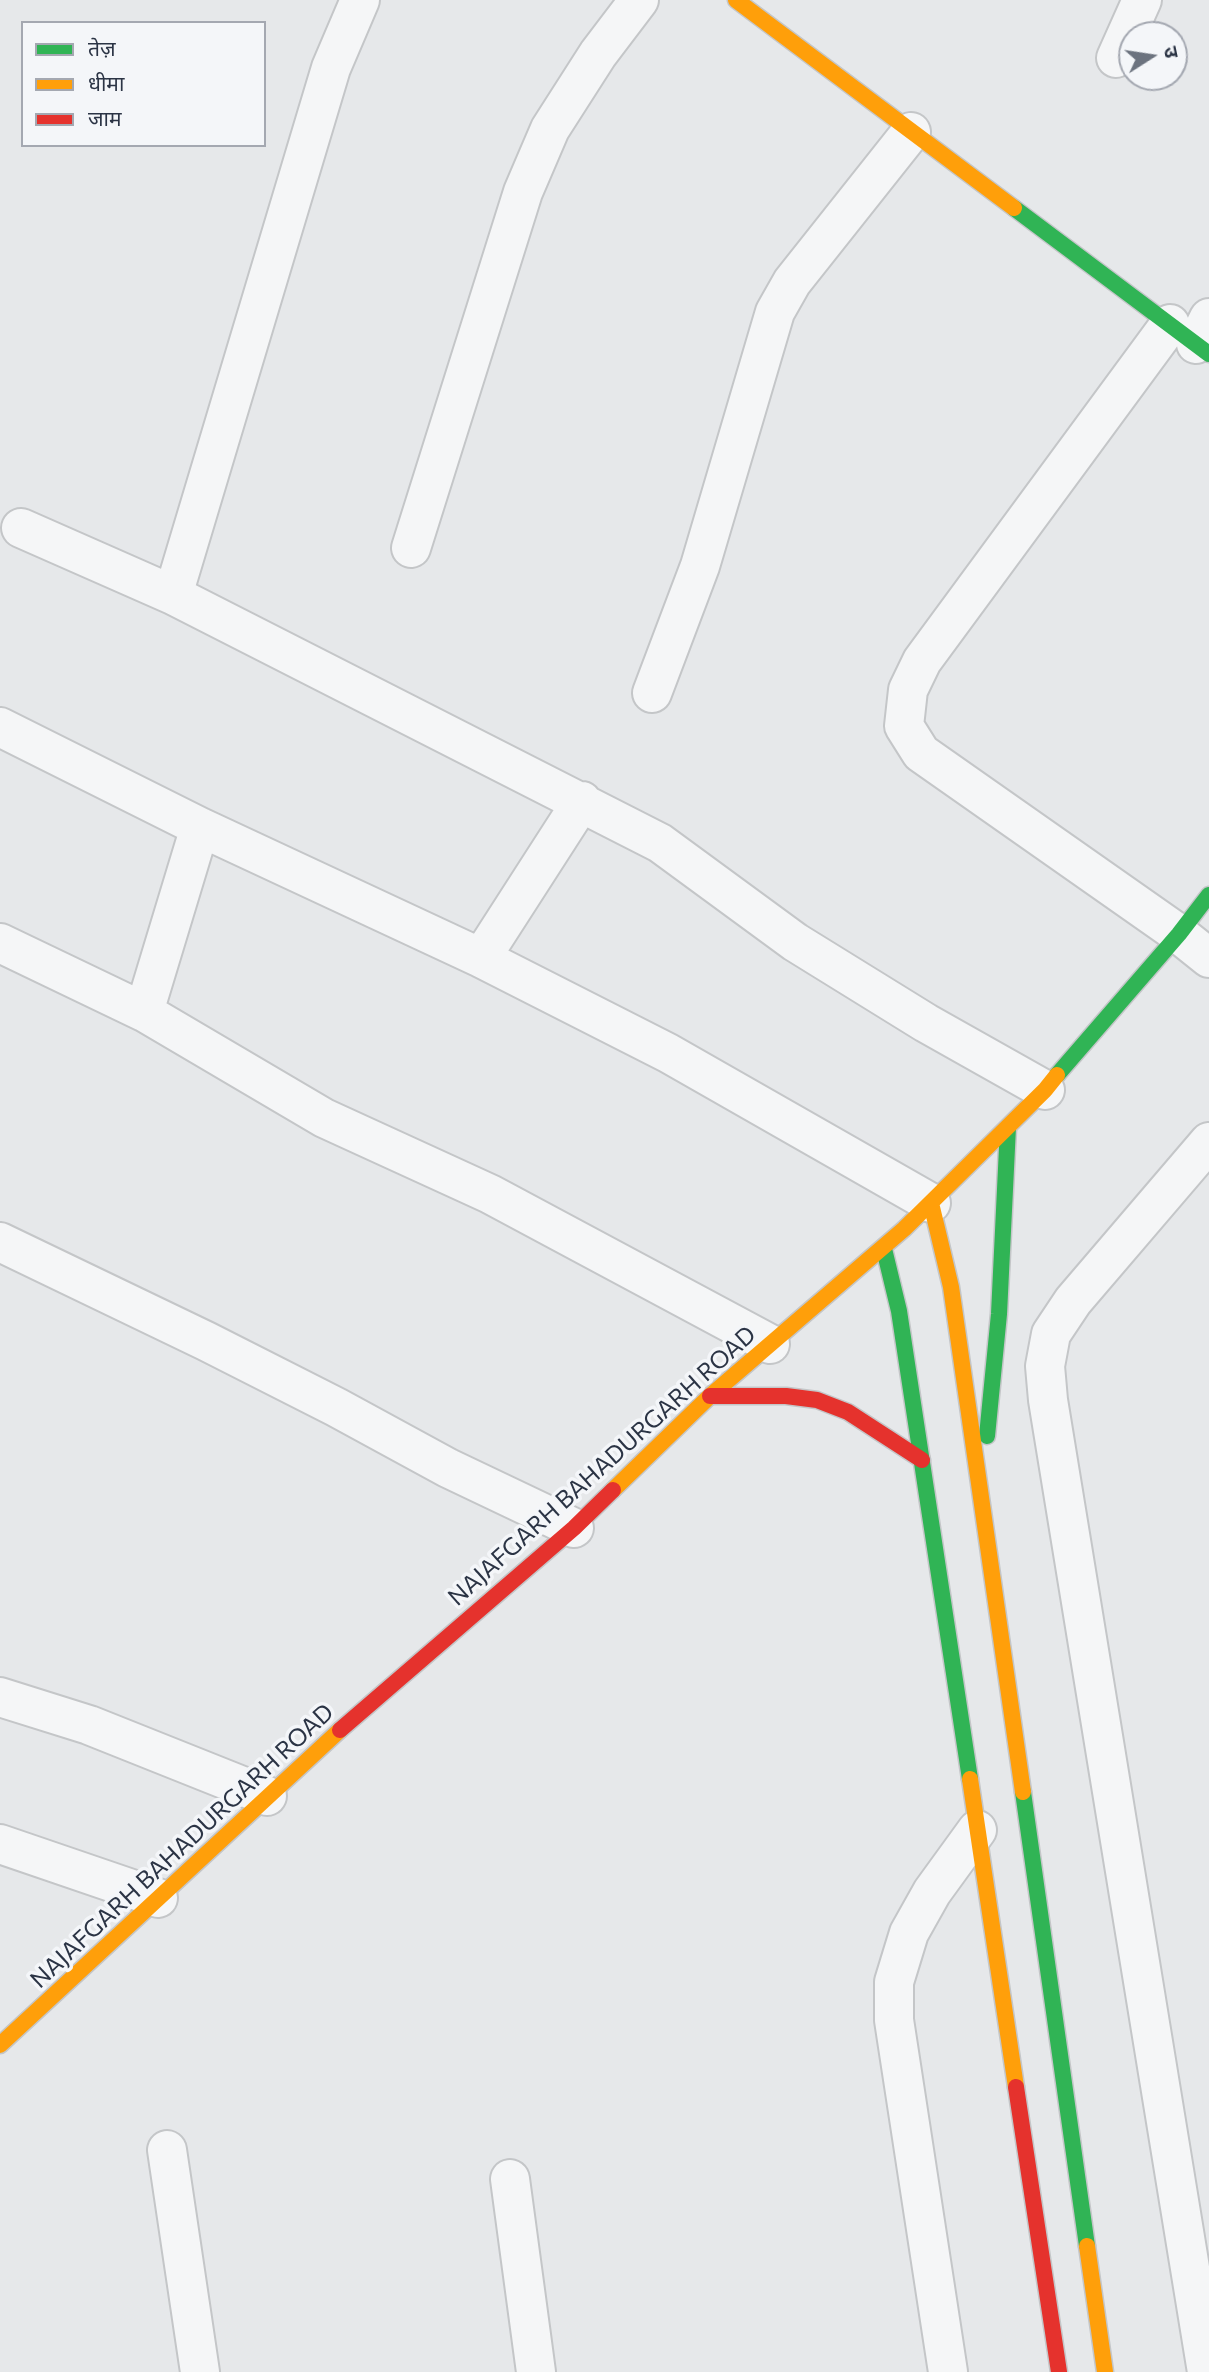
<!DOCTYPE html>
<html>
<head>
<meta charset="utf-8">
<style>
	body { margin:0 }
	#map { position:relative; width:1209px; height:2372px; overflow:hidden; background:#e6e8ea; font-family:Commissioner,"Noto Sans Devanagari",sans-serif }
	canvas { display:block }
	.legend { position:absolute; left:21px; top:21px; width:245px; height:126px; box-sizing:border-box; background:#f4f6f9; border:2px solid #a4a8b1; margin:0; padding:9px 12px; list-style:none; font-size:21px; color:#2b3445 }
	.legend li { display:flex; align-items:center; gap:14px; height:35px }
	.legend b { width:35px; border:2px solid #a4a8b1 }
	.north { position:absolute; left:1118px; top:21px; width:70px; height:70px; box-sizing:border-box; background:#f4f6f9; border:2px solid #a4a8b1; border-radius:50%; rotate:78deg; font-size:19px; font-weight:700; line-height:28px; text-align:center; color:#2b3445 }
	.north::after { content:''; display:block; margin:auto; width:24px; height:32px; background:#6c737f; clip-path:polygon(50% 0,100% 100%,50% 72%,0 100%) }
</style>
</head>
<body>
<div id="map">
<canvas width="1209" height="2372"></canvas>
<ul class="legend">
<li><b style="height:9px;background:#30b455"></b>तेज़</li>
<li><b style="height:9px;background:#ff9f0a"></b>धीमा</li>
<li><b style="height:9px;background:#e5322d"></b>जाम</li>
</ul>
<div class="north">उ</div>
</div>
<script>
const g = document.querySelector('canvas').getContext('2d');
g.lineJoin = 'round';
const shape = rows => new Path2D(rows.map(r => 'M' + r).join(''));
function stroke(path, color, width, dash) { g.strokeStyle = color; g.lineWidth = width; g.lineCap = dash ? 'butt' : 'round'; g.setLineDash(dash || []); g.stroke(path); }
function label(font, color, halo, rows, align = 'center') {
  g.font = font + ' Commissioner,sans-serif'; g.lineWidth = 7; g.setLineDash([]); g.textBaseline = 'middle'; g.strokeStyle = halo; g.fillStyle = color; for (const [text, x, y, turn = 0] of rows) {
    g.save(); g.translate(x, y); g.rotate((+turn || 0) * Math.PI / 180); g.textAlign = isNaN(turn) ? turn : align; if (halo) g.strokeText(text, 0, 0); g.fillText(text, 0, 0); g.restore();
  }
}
const street = shape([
	[1116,58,1142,0],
	[1170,324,922,661,908,690,904,726,921,753,1179,934,1209,958],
	[1196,344,1209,318],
	[21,528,173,595,660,843,795,942,926,1023,1045,1090],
	[411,548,523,192,550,129,598,54,639,0],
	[173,595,331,68,360,0],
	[652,693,700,566,775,312,792,282,911,132],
	[0,727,200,827,481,958,668,1053,931,1203],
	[0,943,144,1012,324,1118,490,1194,770,1344],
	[481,958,582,801],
	[144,1012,200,827],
	[0,1242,206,1341,336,1407,448,1468,574,1528],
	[0,1697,89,1725,267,1796],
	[0,1844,158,1898],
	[167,2150,200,2372],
	[510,2179,536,2372],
	[948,2372,894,2020,894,1982,909,1933,932,1892,977,1830],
	[1207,2372,1048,1400,1045,1366,1051,1334,1073,1301,1209,1142]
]);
const fast = shape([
	[1014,208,1209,354],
	[1057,1075,1179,934,1209,895],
	[884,1249,899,1311,970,1779],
	[987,1436,999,1314,1008,1127],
	[1023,1792,1087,2246]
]);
const slow = shape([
	[736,0,1014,208],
	[931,1203,951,1287,1023,1792],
	[613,1490,710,1396,904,1229,1045,1090,1057,1075],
	[970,1779,1016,2087],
	[0,2045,340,1730],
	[1087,2246,1105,2372]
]);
const jam = shape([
	[710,1396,786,1396,817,1400,848,1412,922,1460],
	[340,1730,574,1528,613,1490],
	[1016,2087,1059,2372]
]);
const streetNames = [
	["NAJAFGARH BAHADURGARH ROAD",602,1466,-42],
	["NAJAFGARH BAHADURGARH ROAD",182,1846,-43]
];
stroke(street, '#c4c6c8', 42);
stroke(fast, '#c4c6c8', 19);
stroke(slow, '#c4c6c8', 19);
stroke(jam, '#c4c6c8', 19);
stroke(street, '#f5f6f7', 38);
stroke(fast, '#30b455', 16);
stroke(slow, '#ff9f0a', 16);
stroke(jam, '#e5322d', 16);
label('24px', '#2b3445', '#f4f6f9', streetNames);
</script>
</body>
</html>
